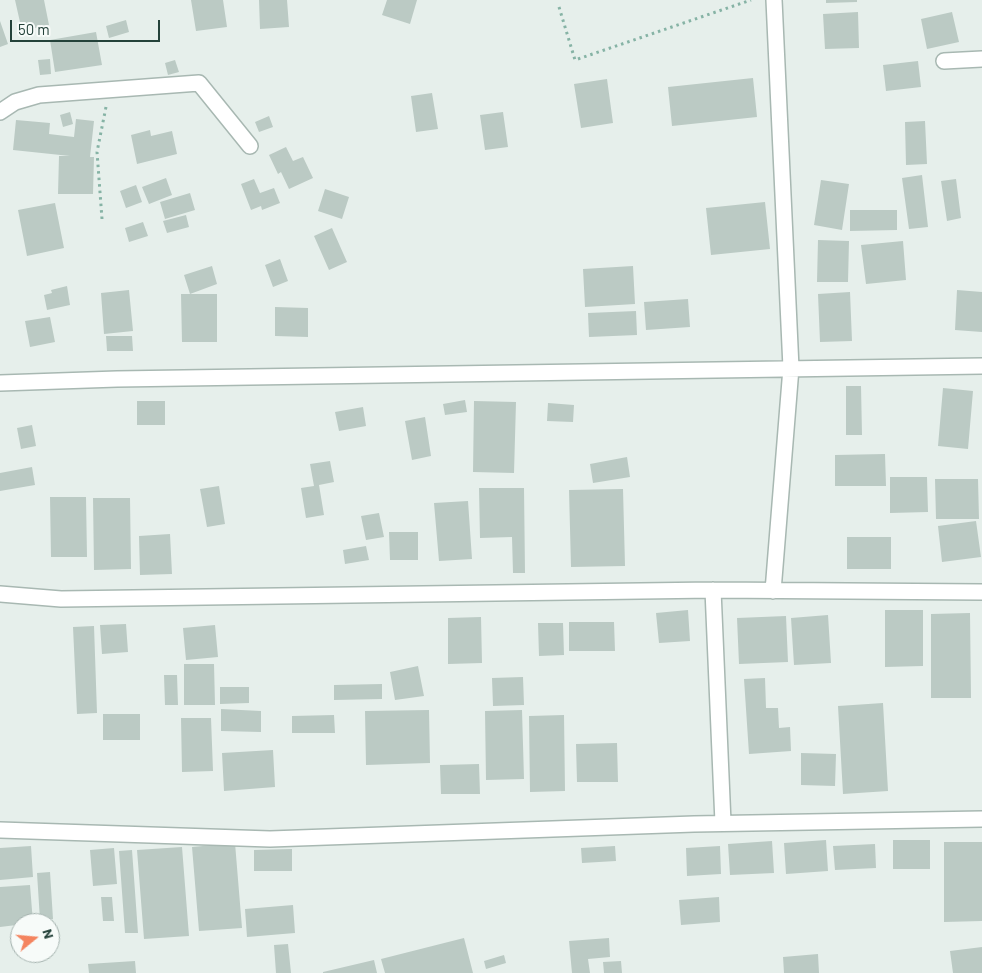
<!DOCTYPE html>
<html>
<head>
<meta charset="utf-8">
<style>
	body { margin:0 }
	#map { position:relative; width:982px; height:973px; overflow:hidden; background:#e6efeb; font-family:Barlow,sans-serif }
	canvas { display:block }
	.north { position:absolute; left:10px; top:913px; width:50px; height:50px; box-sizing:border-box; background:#f7fbf9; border:1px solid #a3b1ad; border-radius:50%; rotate:73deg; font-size:14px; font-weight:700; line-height:20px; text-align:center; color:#24423a }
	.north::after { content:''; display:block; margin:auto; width:18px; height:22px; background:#f4845f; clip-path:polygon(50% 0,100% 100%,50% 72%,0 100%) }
	.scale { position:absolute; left:10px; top:20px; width:150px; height:22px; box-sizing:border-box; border:2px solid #24423a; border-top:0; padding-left:6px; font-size:15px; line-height:18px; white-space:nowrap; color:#24423a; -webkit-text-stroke:4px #f7fbf9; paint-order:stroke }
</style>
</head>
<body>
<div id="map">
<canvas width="982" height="973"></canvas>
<div class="north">N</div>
<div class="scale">50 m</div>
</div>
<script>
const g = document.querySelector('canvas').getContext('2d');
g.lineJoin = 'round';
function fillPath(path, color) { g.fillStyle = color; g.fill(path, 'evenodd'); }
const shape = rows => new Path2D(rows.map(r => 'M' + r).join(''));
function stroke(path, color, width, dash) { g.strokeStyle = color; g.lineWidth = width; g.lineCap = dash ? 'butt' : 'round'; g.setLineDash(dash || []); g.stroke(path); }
const building = shape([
	[15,0,44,0,49,25,22,31],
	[191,0,223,0,227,27,196,31],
	[259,0,287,0,289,27,260,29],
	[387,0,417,0,410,24,382,15],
	[826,0,857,0,857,2,826,3],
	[858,12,859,48,825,49,823,14],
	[952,12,959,42,927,49,921,19],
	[126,20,129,32,109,38,106,26],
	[0,21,8,44,0,47],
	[96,32,102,65,55,72,50,40],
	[50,59,51,74,40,75,38,60],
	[175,60,179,72,168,75,165,63],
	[918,61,921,87,886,91,883,65],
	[753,78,757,117,672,126,668,87],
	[607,79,613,123,581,128,574,84],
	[432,93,438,129,416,132,411,96],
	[70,112,73,124,63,127,60,115],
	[503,112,508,147,485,150,480,115],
	[269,116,273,127,259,132,255,122],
	[76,119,94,121,90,157,94,157,93,194,58,194,59,156,70,156,13,150,16,120,50,123,49,134,74,137],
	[925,121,927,164,906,165,905,122],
	[150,130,151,136,172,131,177,154,137,164,131,135],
	[286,147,293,161,303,157,313,178,289,189,281,172,278,174,269,155],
	[922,175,928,227,909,229,902,178],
	[166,178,172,195,149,204,142,187],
	[254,179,260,193,274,188,280,203,262,210,261,206,251,210,241,184],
	[956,179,961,218,947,221,941,181],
	[821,180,849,184,842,230,814,225],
	[136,185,142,202,126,208,120,191],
	[325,189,349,197,342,219,318,211],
	[190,193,195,210,165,219,160,202],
	[765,202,770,249,711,255,706,208],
	[55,203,64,248,27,256,18,210],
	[850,210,897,210,897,230,850,231],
	[186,215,189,227,167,233,163,221],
	[143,222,148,236,129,242,125,228],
	[332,228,347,262,329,270,314,236],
	[818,240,849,241,848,282,817,282],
	[903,241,906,280,866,284,861,245],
	[280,259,288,281,273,287,265,265],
	[212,266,217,284,190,294,184,275],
	[633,266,635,304,585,307,583,269],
	[67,286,70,305,47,310,44,295,52,293,51,290],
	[129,290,133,331,104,334,101,293],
	[957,290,982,292,982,332,955,330],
	[850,292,852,341,820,342,818,294],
	[181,294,217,294,217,342,182,342],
	[688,299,690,327,646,330,644,302],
	[275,307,308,308,308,337,275,336],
	[636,311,637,335,589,337,588,313],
	[50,317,55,342,30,347,25,321],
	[106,336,132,336,133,351,107,351],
	[846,386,861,386,862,435,846,435],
	[943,388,973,391,968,449,938,446],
	[465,400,467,412,445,415,443,404],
	[137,401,165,401,165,425,137,425],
	[474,401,516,402,514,473,473,472],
	[548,403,574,405,573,422,547,421],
	[363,407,366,426,339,431,335,412],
	[425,417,431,456,412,460,405,421],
	[32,425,36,446,21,449,17,428],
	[885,454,886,486,835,486,835,455],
	[627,457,630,477,593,483,590,464],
	[330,461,334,482,319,485,324,515,306,518,301,488,314,486,310,464],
	[32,467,35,485,0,491,0,473],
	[890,477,927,477,928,512,890,513],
	[935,479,978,479,979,519,936,519],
	[219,486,225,524,207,527,200,489],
	[479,488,524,488,525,573,513,573,512,537,480,538],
	[623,489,625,566,571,567,569,490],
	[50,497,86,497,87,557,51,557],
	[93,498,130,498,131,569,94,570],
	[468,501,472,559,439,561,434,503],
	[379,513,384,537,366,540,361,516],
	[976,521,981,557,942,562,938,526],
	[389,532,418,532,418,560,390,560],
	[170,534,172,574,140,575,139,536],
	[847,537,891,537,891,569,847,569],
	[366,546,369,560,345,564,343,550],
	[688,610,690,641,659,643,656,613],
	[885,610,923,610,923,666,885,667],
	[970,613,971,698,931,698,931,614],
	[828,615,831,663,794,665,791,618],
	[786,616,788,662,739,664,737,618],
	[481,617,482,663,448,664,448,618],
	[569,622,614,622,615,651,569,651],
	[538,623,563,623,564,655,539,656],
	[126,624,128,652,102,654,100,625],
	[215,625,218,657,186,660,183,628],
	[94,626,97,713,77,714,73,627],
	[184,664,214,664,215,705,184,705],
	[418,666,424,696,395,700,390,672],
	[164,675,177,675,178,705,165,705],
	[523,677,524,705,493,706,492,678],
	[765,678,766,708,778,708,779,728,790,727,791,751,749,754,744,679],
	[382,684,382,699,334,700,334,685],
	[220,687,249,687,249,703,220,704],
	[883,703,888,791,843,794,838,706],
	[221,709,261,711,261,732,221,731],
	[429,710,430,763,366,765,365,711],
	[522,710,524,779,486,780,485,711],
	[103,714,140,714,140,740,103,740],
	[334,715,335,733,292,733,292,716],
	[564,715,565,791,530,792,529,716],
	[181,718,211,718,213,771,182,772],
	[617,743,618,782,577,782,576,744],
	[273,750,275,787,224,791,222,753],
	[801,753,836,754,835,786,801,785],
	[479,764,480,794,441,794,440,765],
	[826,840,828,871,786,874,784,843],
	[893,840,930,840,930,869,893,869],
	[772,841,774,873,730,875,728,844],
	[944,842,982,842,982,921,944,922],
	[235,843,242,928,199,931,192,847],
	[875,844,876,868,835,870,833,846],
	[31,846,33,877,0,880,0,848],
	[615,846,616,861,582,863,581,848],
	[720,846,721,874,687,876,686,848],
	[182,847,189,936,144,939,137,850],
	[114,848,117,884,93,886,90,850],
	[292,849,292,871,254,871,254,850],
	[132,850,138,933,125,933,119,851],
	[50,872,53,919,40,920,37,873],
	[30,885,33,923,0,927,0,887],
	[101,897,112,897,114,921,103,921],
	[719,897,720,922,681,925,679,900],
	[293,905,295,933,247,937,245,909],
	[464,938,473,973,385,973,381,959],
	[609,938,610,957,588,959,590,973,572,973,569,941],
	[288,944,291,973,276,973,274,945],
	[982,947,982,973,953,973,950,951],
	[818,954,819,973,784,973,783,957],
	[504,955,506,963,486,969,484,961],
	[374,960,377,973,323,973,323,972],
	[135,961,136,973,89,973,88,964],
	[621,961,622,973,604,973,603,962]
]);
const path = shape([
	[559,7,575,60,751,0],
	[102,219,97,152,106,107]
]);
const street = shape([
	[944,61,982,59],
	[0,112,15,102,39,95,199,83,250,146],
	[0,383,117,379,982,366],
	[713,590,723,823],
	[773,591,791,368,774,0],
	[0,594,61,599,713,590,982,592],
	[0,830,270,839,694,824,982,819]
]);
fillPath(building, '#bbcac4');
stroke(street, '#a8b8b2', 18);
stroke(path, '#86b3a5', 3, [2.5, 4]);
stroke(street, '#fff', 15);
</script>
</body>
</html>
